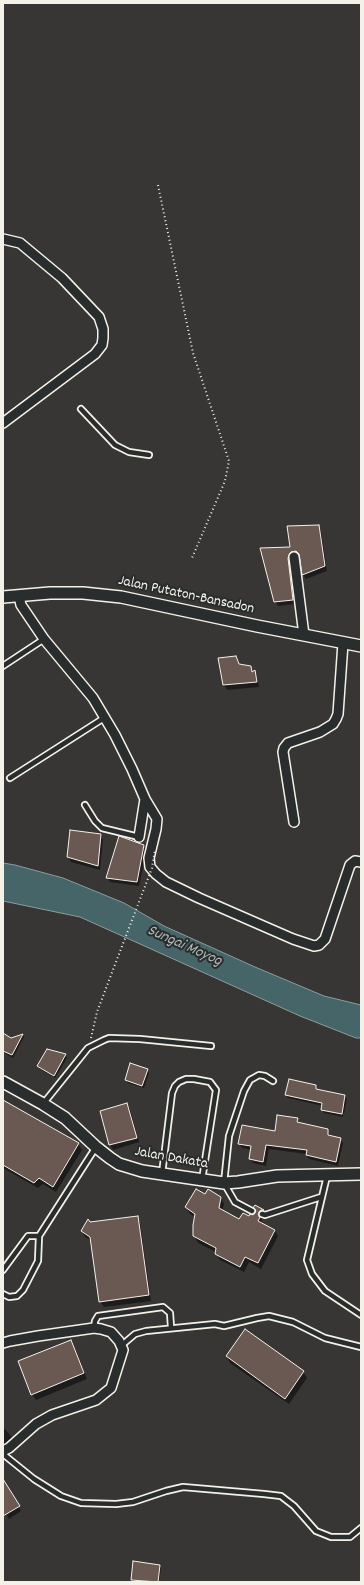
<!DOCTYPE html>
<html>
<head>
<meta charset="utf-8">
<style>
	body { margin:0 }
	#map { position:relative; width:364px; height:1585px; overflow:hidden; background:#373635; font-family:Dekko,sans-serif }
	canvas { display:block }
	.frame { position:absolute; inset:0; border:4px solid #f4f1e8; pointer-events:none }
</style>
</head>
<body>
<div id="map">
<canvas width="364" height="1585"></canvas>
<div class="frame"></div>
</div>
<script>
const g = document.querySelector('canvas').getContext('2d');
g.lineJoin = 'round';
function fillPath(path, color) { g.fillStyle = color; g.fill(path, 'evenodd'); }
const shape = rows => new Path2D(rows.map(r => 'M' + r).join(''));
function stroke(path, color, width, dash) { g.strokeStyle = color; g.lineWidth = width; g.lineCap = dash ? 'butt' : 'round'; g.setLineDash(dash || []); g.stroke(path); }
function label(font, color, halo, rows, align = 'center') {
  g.font = font + ' Dekko,sans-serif'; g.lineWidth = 4; g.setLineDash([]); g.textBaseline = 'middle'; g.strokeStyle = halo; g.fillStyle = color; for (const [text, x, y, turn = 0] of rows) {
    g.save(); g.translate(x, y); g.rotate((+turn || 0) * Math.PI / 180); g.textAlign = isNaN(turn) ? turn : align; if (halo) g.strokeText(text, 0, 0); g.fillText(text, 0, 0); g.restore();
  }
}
const water = shape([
	[3,863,15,865,63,878,124,903,164,926,255,967,324,996,361,1005,361,1038,356,1038,300,1016,80,917,3,901,3,863]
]);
const shadow = shape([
	[318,526,321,531,327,571,306,579,303,575,300,556,293,556,290,563,295,604,278,606,275,601,261,549,291,548],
	[301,550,301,552,292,553,292,551],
	[235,657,240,665,250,667,253,672,255,672,257,676,259,687,227,690,224,685],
	[100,835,103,840,100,870,71,862,68,857],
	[143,846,146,851,139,886,110,882,107,877],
	[3,1034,11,1039,23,1035,24,1037,13,1058,3,1052],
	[47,1050,65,1055,67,1058,55,1078,40,1069,38,1066],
	[147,1069,149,1073,144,1088,128,1083,126,1080],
	[316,1086,317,1090,345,1096,347,1099,344,1114,323,1109,323,1111,322,1110,323,1106,288,1098,286,1095],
	[3,1101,78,1144,82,1150,56,1192,43,1184,38,1188,3,1168],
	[127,1104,130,1109,139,1142,113,1150,110,1145,101,1111],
	[323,1111,343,1115,343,1117,324,1113],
	[297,1119,300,1123,327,1130,330,1136,340,1138,343,1143,338,1166,309,1159,306,1154,269,1149,266,1166,253,1163,250,1159,251,1150,242,1148,239,1144,276,1132],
	[205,1195,221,1198,224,1204,222,1211,240,1220,255,1215,257,1211,255,1206,264,1211,267,1216,261,1219,263,1224,275,1230,278,1236,261,1269,249,1262,244,1272,220,1260,216,1252,198,1243,194,1236,196,1217,190,1214,186,1207],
	[137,1217,140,1223,151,1301,104,1307,100,1301,92,1241,85,1237,82,1231,90,1223],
	[245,1331,303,1372,307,1378,289,1404,230,1363,227,1357],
	[74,1347,87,1379,36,1400,32,1394],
	[3,1427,15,1441,3,1449],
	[3,1481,21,1511,9,1519,3,1509],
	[134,1562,159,1565,161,1568,159,1582,133,1582,132,1580]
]);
const building = shape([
	[319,525,325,566,302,575,299,554,296,551,291,552,288,558,293,600,274,602,260,548,290,547,287,526,319,525],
	[236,656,239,664,251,666,252,672,255,670,257,682,223,685,218,658,236,656],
	[70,830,101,834,98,866,67,857,70,830],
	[119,836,144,845,137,882,106,878,119,836],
	[3,1033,11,1038,23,1034,12,1055,3,1051,3,1033],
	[47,1049,66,1054,54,1076,37,1066,47,1049],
	[130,1063,148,1069,142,1086,125,1080,130,1063],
	[289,1079,316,1085,316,1089,345,1095,342,1114,321,1110,322,1103,285,1095,289,1079],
	[3,1100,79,1143,53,1187,39,1178,34,1183,3,1165,3,1100],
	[127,1103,137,1138,109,1145,100,1111,127,1103],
	[277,1115,298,1118,297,1122,328,1129,328,1135,341,1138,336,1162,306,1155,307,1150,266,1145,263,1162,249,1159,251,1146,238,1144,242,1125,275,1131,277,1115],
	[196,1189,205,1194,208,1189,221,1197,219,1208,239,1219,243,1213,249,1216,250,1214,254,1214,256,1211,253,1208,255,1205,264,1210,261,1210,259,1212,260,1217,258,1221,275,1230,258,1263,245,1257,240,1267,215,1254,216,1248,193,1236,193,1225,195,1214,185,1207,196,1189],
	[138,1216,149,1295,99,1302,90,1237,81,1231,88,1219,90,1222,138,1216],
	[245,1329,304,1371,285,1399,226,1356,245,1329],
	[71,1340,84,1373,31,1395,18,1361,71,1340],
	[3,1479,20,1506,3,1516,3,1479],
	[133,1561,160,1565,158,1582,131,1580,133,1561]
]);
const path = shape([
	[158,185,193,353,229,461,225,481,192,558],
	[91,1038,97,1012,116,962]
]);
const service = shape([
	[81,409,115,445,129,452,149,455],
	[3,666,44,639],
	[10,778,104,718],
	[85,805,95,821,102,828,139,837],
	[43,1104,88,1048,104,1040,109,1038,140,1039,211,1046],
	[162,1174,172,1093,175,1086,179,1082,186,1079,194,1079,210,1082,216,1090,202,1180],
	[327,1176,307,1260,312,1274,325,1291,361,1315],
	[252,1211,235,1202,224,1183,229,1136,244,1091,250,1080,259,1075,265,1076,273,1081],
	[262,1214,265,1215,321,1197],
	[3,1270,28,1236,39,1236],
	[3,1294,9,1297,17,1296,23,1290,38,1261,39,1236,96,1147],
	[94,1328,95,1321,98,1316,163,1307,170,1313,171,1327],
	[122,1345,135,1334,146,1331,215,1324,224,1326,257,1318,269,1316,293,1322,325,1338,361,1347],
	[3,1454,34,1479,61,1496,81,1503,116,1504,133,1502,166,1491,183,1487,264,1494,281,1496,294,1506,316,1531,331,1537,350,1537,361,1528]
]);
const minor = shape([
	[3,239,20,243,62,278,99,317,103,329,103,338,102,345,95,354,3,423],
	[294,557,304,635],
	[19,596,21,605,44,639,93,698,115,735,132,769,145,799,139,837],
	[145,799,157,819,156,829,149,858,150,867,156,874,166,882,199,898,293,939,314,946,319,945,325,939,350,865,355,861,361,862],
	[294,822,283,752,284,748,288,743,320,732,333,724,336,719,338,714,343,643],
	[3,1343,10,1341,38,1336,94,1328,101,1329,111,1332,119,1341,123,1350,111,1388,96,1400,52,1415,36,1424,9,1448,3,1451]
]);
const tertiary = shape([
	[3,597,50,593,83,593,121,597,257,626,361,646],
	[3,1082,43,1104,65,1118,96,1147,110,1158,119,1164,142,1171,224,1183,238,1182,277,1176,361,1174]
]);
const pathBridge = shape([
	[116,962,152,868,155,850]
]);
const streetNames = [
	["Jalan Putaton-Bansadon",186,596,12],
	["Jalan Dakata",171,1159,10]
];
const waterNames = [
	["Sungai Moyog",184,947,24]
];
fillPath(water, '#466568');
stroke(water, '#8c9d9b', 1);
fillPath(shadow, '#0007');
fillPath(building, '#6a5952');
stroke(building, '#f4f1e8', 1);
stroke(service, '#f4f1e8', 8);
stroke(minor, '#f4f1e8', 12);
stroke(tertiary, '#f4f1e8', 14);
stroke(path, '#f4f1e8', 2, [1, 3]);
stroke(service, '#2a2d2e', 4.5);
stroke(minor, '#2a2d2e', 9);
stroke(tertiary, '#2a2d2e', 11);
stroke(pathBridge, '#f4f1e8', 2, [1, 3]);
label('15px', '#f4f1e8', '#2a2d2e', streetNames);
label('italic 16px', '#aeb9b5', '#2a2d2e', waterNames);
</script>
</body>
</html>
